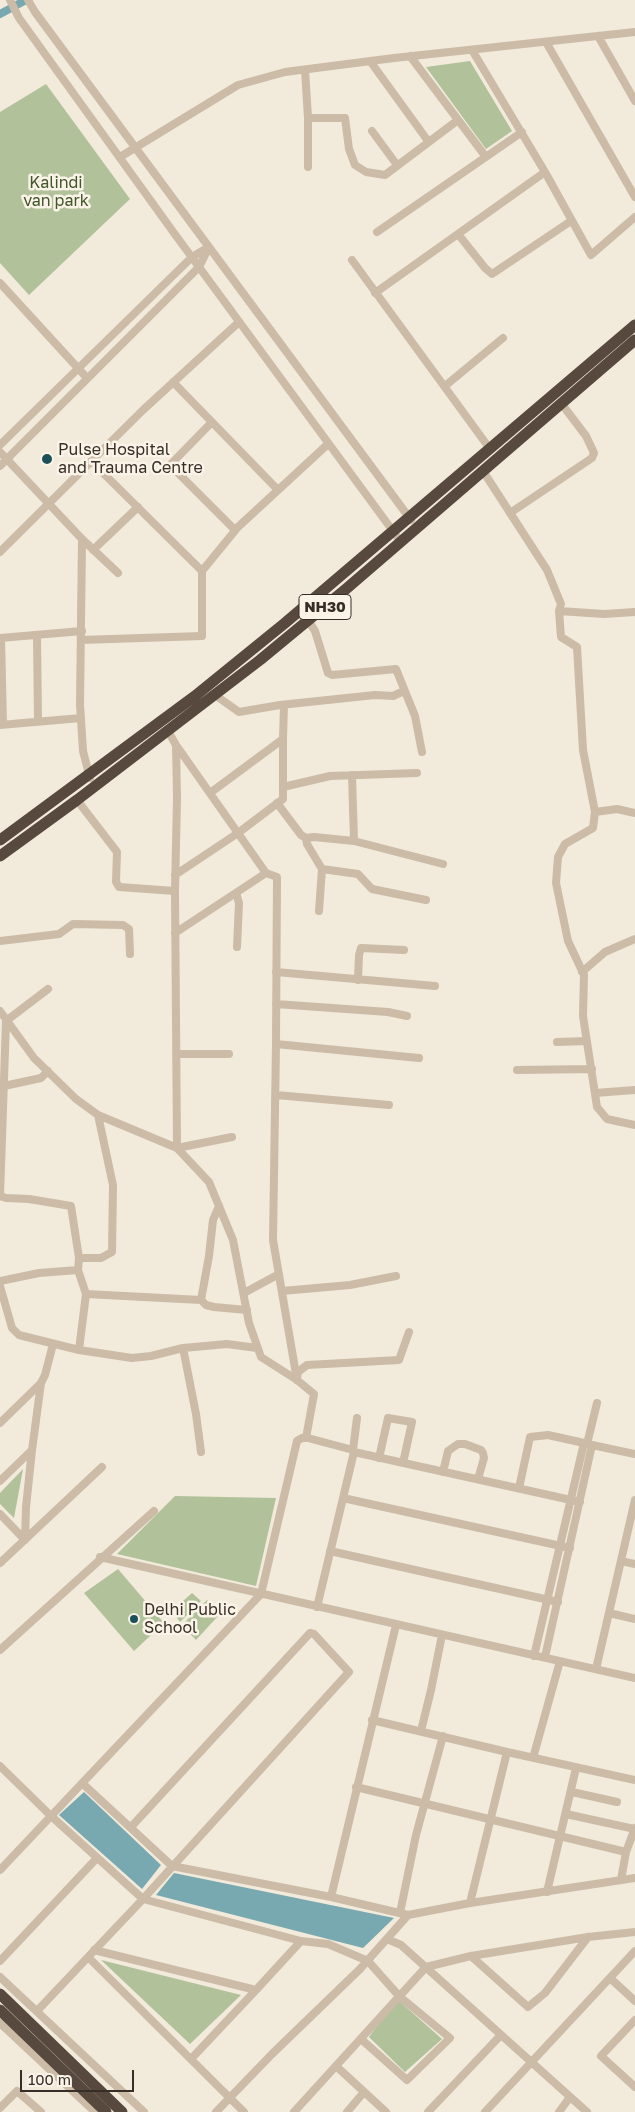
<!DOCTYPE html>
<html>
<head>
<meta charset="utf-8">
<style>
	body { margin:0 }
	#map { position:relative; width:635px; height:2112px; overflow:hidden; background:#f2eadb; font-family:"Golos Text",sans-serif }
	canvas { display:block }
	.scale { position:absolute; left:20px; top:2070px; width:114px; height:22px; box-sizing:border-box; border:2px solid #372e27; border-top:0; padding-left:6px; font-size:15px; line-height:18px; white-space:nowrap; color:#372e27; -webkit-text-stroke:4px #faf3e7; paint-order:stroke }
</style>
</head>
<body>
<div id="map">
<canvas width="635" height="2112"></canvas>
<div class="scale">100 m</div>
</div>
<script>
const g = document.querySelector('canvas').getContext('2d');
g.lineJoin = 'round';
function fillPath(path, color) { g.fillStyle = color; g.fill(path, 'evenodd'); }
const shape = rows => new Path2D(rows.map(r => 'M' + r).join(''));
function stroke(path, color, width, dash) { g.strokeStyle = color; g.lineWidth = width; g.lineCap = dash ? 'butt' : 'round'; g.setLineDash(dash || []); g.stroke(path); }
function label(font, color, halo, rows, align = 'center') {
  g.font = font + ' "Golos Text",sans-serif'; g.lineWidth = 5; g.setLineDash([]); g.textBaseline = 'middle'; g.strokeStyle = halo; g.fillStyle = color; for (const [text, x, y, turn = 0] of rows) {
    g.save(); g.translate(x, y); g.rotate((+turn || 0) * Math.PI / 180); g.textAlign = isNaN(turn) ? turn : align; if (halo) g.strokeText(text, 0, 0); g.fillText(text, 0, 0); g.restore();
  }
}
const green = shape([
	[470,61,512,131,486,149,426,67],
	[46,84,130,199,29,295,0,263,0,112],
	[23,1469,14,1518,0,1504,0,1493],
	[175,1496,276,1498,256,1586,117,1554],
	[118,1569,164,1623,134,1651,84,1593],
	[192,1593,201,1601,180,1622,172,1611],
	[207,1600,220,1614,196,1640,182,1625],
	[101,1960,241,1995,190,2044],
	[397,1999,442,2039,405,2072,369,2037]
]);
const water = shape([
	[84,1792,161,1865,142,1889,59,1815],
	[174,1873,394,1918,363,1948,156,1895]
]);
const canal = shape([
	[0,14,26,0]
]);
const minor = shape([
	[10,0,19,18,174,233,401,542],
	[28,0,35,12,411,520],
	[598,36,635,101],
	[546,42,635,197],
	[472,50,545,172,591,255,635,217],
	[410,56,486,157],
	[370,61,428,141],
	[305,70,308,118],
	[372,131,397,165],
	[120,157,238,85,285,72,394,58,635,32],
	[308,167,308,118,345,118,349,149,355,165,366,172,385,175,458,120],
	[377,232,522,132],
	[458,234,485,268,492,274,571,221],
	[352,260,490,449],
	[0,283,87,378],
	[375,293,545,172],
	[173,382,278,490],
	[445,386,503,338],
	[212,422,170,465,235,530],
	[0,445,192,257,209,247],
	[0,452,82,539,118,573],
	[0,466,199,267,209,247],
	[483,471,547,570,561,604,559,611,561,637,577,647,583,750,595,812,593,828,565,844,558,857,556,883,568,941,584,975,583,1016,597,1107,607,1119,635,1125],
	[510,513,592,458,594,453,586,436,561,403],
	[82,539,80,704,83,751,90,778],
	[93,550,138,507],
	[0,552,143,410,239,322],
	[202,571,238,527,328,444],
	[559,611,604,614,635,612],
	[308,620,315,631,328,673,332,675,396,669,415,716,422,752],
	[37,635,38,721],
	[0,638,82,631],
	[1,638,3,724],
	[81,640,202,636,202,571,91,461],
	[215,695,239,712,280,705,375,695,393,696,404,691],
	[0,725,81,718],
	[168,731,176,745,177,798,175,891,177,1148],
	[283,739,284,705],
	[352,775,354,841],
	[283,787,330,776,417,773],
	[77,800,117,852,116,882,119,887,175,891],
	[277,803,301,835,306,838,307,844,322,869,319,911],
	[595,812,617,809,635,813],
	[306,838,314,837,354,841,443,864],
	[322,869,358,874,372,889,426,900],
	[266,873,277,877,276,1044,419,1058],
	[175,875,238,833,283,799,283,739,210,793],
	[236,893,239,903,237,947],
	[175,933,266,873,176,745],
	[0,941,59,934,73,924,123,925,129,929,130,954],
	[276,972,435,986],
	[582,972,605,952,635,939],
	[358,980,359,955,361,948,404,950],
	[48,989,6,1021,0,1196,6,1198,29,1199,71,1206,79,1258,78,1270,86,1294,79,1350],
	[276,1004,388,1012,407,1016],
	[0,1011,34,1058,76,1099,98,1115,177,1148,209,1182,233,1240,249,1323,261,1357,297,1380,314,1394,306,1438],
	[557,1042,587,1041],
	[276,1044,273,1240,297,1380],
	[177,1054,229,1054],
	[517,1070,592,1069],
	[4,1086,41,1078,48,1071],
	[595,1093,635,1090],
	[276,1095,389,1105],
	[177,1148,232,1137],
	[79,1258,101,1258,112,1252,113,1185,98,1115],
	[0,1281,39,1273,78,1270],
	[0,1286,12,1328,19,1335,79,1350,132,1358,151,1356,183,1348,227,1344,257,1348],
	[282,1291,350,1285,396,1276],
	[244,1293,279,1274],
	[86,1294,201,1300,206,1305,214,1307,247,1310],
	[201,1300,209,1256,213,1220,219,1206],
	[183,1348,196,1414,201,1452],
	[297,1378,298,1372,307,1365,399,1360,409,1332],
	[0,1423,41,1383,45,1375,53,1344],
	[587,1444,597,1403],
	[353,1450,357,1418],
	[379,1458,388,1418,412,1422,403,1463],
	[443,1472,448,1451,458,1444,465,1444,481,1450,483,1453,484,1458,478,1479],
	[0,1481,32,1450,41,1383],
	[519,1488,530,1437,548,1435,584,1443],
	[343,1498,570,1548],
	[0,1514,25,1540,26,1507,32,1450],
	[330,1551,558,1602],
	[100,1557,635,1678],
	[621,1561,635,1564],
	[0,1563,102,1467],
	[317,1607,354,1452,580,1502],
	[609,1613,635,1619],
	[0,1650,154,1511],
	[534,1656,584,1443,592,1445],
	[545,1657,592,1445,635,1454],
	[596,1669,635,1500],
	[372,1720,507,1752,470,1903],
	[421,1731,431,1690,442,1635],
	[507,1752,635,1780],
	[533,1758,560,1661],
	[0,1766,51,1816,143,1899,301,1941,256,1990,94,1950],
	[82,1783,172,1866,331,1897,408,1915],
	[356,1787,626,1852],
	[572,1792,617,1802],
	[566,1814,635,1829],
	[0,1870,261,1594,297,1441,302,1438,308,1438,353,1450,354,1452],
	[621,1880,626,1852,635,1828],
	[547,1892,576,1768],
	[331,1897,396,1625],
	[400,1913,416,1835,443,1736],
	[387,1939,401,1945,587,2112],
	[301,1941,328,1944,368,1961,399,1996,450,2038,407,2080,361,2039],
	[471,1956,528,2007,545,1993,588,1937],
	[88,1957,244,2112],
	[0,1961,97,1858],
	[0,1977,144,2112],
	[610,1978,635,2001],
	[37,2011,143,1899,349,1672,314,1634,310,1633,131,1827],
	[635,2020,601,2056,635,2087],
	[0,2023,95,2112],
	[191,2059,256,1990],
	[336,2066,386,2112],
	[0,2108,17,2091,41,2112],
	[216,2112,272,2054,360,1969,408,1915,470,1903,635,1878],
	[294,2112,426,1967,471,1956,588,1937,635,1932],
	[347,2112,364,2092],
	[428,2112,500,2036],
	[485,2112,635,1951],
	[559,2112,570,2097]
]);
const highway = shape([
	[0,840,195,696,285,623,635,325],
	[0,856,77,800,260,660,346,589,635,340],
	[0,1994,122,2112],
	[0,2010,106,2112]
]);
const markers = [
	[47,459,6,"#1c5059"],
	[134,1619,5,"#1c5059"]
];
const shields = [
	[325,607,52]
];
const shieldNames = [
	["NH30",325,607]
];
const parkNames = [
	["Kalindi",56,183],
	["van park",56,201]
];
const poiNames = [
	["Pulse Hospital",58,450],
	["and Trauma Centre",58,468],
	["Delhi Public",144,1610],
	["School",144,1628]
];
fillPath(green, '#b1c29a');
fillPath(water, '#79a9b0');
stroke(canal, '#79a9b0', 8);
stroke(minor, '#cbbba7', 8);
stroke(highway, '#58493e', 11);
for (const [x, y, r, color] of markers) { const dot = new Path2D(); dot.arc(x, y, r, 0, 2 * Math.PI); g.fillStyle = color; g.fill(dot); stroke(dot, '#faf3e7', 2); }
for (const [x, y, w] of shields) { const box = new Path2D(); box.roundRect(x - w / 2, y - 12.5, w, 25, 4); g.fillStyle = '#faf3e7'; g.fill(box); stroke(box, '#372e27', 1); }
label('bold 15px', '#372e27', null, shieldNames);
label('16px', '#42562b', '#faf3e7', parkNames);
label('16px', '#372e27', '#faf3e7', poiNames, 'left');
</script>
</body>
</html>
